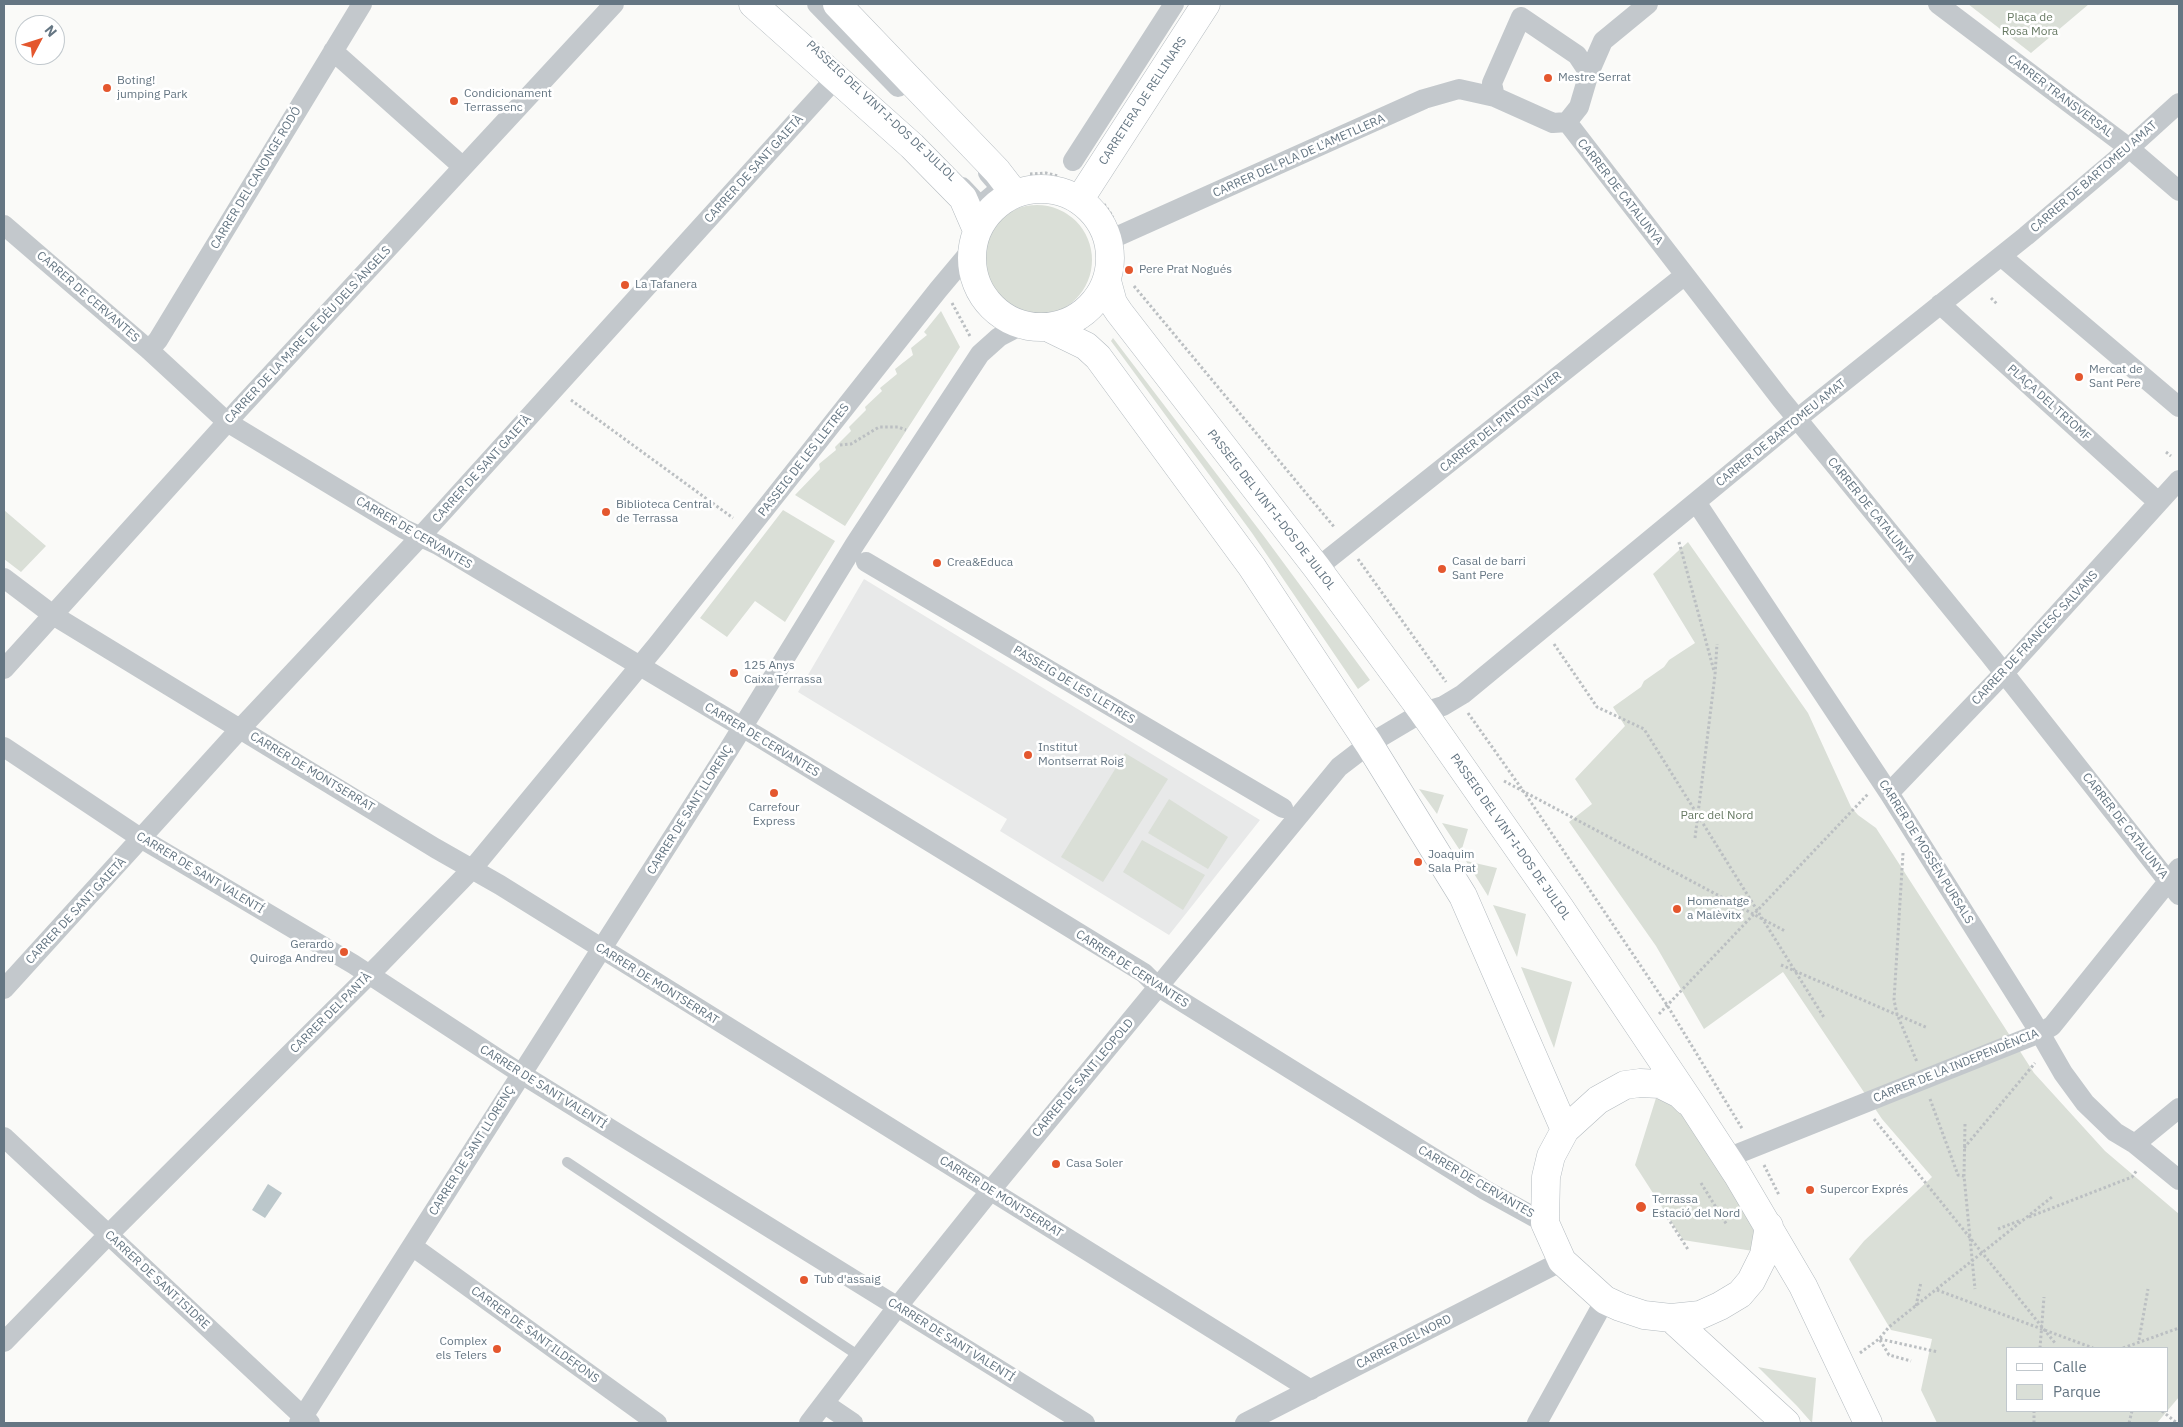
<!DOCTYPE html>
<html>
<head>
<meta charset="utf-8">
<style>
	body { margin:0 }
	#map { position:relative; width:2183px; height:1427px; overflow:hidden; background:#fafaf8; font-family:"IBM Plex Sans",sans-serif }
	canvas { display:block }
	.frame { position:absolute; inset:0; border:5px solid #657683; pointer-events:none }
	.legend { position:absolute; left:2006px; top:1347px; width:162px; height:65px; box-sizing:border-box; background:#fff; border:1px solid #c1c8cd; margin:0; padding:6px 9px; list-style:none; font-size:15px; color:#657683 }
	.legend li { display:flex; align-items:center; gap:10px; height:25px }
	.legend b { width:25px; border:1px solid #c1c8cd }
	.north { position:absolute; left:15px; top:15px; width:50px; height:50px; box-sizing:border-box; background:#fff; border:1px solid #c1c8cd; border-radius:50%; rotate:50deg; font-size:14px; font-weight:700; line-height:20px; text-align:center; color:#657683 }
	.north::after { content:''; display:block; margin:auto; width:18px; height:22px; background:#e4572e; clip-path:polygon(50% 0,100% 100%,50% 72%,0 100%) }
</style>
</head>
<body>
<div id="map">
<canvas width="2183" height="1427"></canvas>
<div class="frame"></div>
<ul class="legend">
<li><b style="height:6px;background:#fff"></b>Calle</li>
<li><b style="height:14px;background:#dadfd7"></b>Parque</li>
</ul>
<div class="north">N</div>
</div>
<script>
const g = document.querySelector('canvas').getContext('2d');
g.lineJoin = 'round';
function fillPath(path, color) { g.fillStyle = color; g.fill(path, 'evenodd'); }
const shape = rows => new Path2D(rows.map(r => 'M' + r).join(''));
function stroke(path, color, width, dash) { g.strokeStyle = color; g.lineWidth = width; g.lineCap = dash ? 'butt' : 'round'; g.setLineDash(dash || []); g.stroke(path); }
function label(font, color, halo, rows, align = 'center') {
  g.font = font + ' "IBM Plex Sans",sans-serif'; g.lineWidth = 5; g.setLineDash([]); g.textBaseline = 'middle'; g.strokeStyle = halo; g.fillStyle = color; for (const [text, x, y, turn = 0] of rows) {
    g.save(); g.translate(x, y); g.rotate((+turn || 0) * Math.PI / 180); g.textAlign = isNaN(turn) ? turn : align; if (halo) g.strokeText(text, 0, 0); g.fillText(text, 0, 0); g.restore();
  }
}
const built = shape([
	[864,579,1260,820,1169,935,1000,831,1007,819,798,692]
]);
const green = shape([
	[1968,4,2089,4,2031,53],
	'982 260a55 55 0 1 1 110 0a55 55 0 1 1-110 0Z',
	[941,311,960,347,845,526,795,495,820,469,819,464,836,450,835,447,851,431,849,427,866,410,865,407,882,391,880,388,897,374,895,369,913,355,911,348,927,335,924,332],
	[1113,338,1263,535,1370,680,1358,689,1252,533,1111,341],
	[4,510,46,546,21,572,4,559],
	[783,510,835,541,785,622,755,601,727,637,700,618],
	[1688,542,1808,713,1851,807,1858,815,1876,828,2034,1073,2105,1151,2179,1214,2179,1397,2157,1423,1937,1423,1921,1390,1932,1339,1891,1330,1849,1259,1864,1241,1932,1177,1882,1119,1783,972,1704,1029,1656,946,1569,822,1592,804,1575,779,1625,726,1613,707,1641,687,1644,681,1664,667,1669,660,1695,643,1653,574],
	[2007,1348,2167,1348,2167,1411,2007,1411],
	[1125,753,1168,779,1103,882,1061,857],
	[1419,789,1444,795,1437,814],
	[1169,799,1228,837,1208,869,1148,833],
	[1442,823,1468,829,1461,852],
	[1142,840,1205,875,1183,910,1123,872],
	[1466,861,1497,868,1488,896],
	[1493,905,1526,914,1517,957],
	[1521,967,1572,982,1554,1048],
	[1656,1098,1672,1104,1681,1111,1691,1126,1744,1211,1754,1231,1753,1251,1683,1240,1635,1165],
	[1758,1367,1816,1378,1812,1423,1797,1406]
]);
const water = shape([
	[268,1184,282,1193,265,1218,252,1210]
]);
const path = shape([
	[1030,174,1046,173,1058,176],
	[1104,204,1113,217],
	[1134,286,1335,528],
	[1991,298,1997,304],
	[952,303,971,338],
	[571,400,733,518],
	[840,445,851,444,879,427,898,427,906,430],
	[2166,452,2171,456],
	[1679,542,1714,671],
	[1358,559,1446,682],
	[1554,644,1597,707,1644,729,1825,1019],
	[1468,713,1524,792,1667,1005,1743,1130],
	[1504,781,1785,931],
	[1695,838,1715,675,1717,644],
	[1903,853,1894,1000,1897,1014,1917,1062],
	[1781,965,1928,1028],
	[1659,1014,1868,794],
	[1930,1099,1958,1175,1964,1176],
	[1874,1119,2055,1343],
	[1965,1124,1964,1176,1975,1289],
	[1964,1148,2035,1063],
	[1764,1165,1779,1195],
	[1701,1183,1727,1225],
	[1662,1209,1689,1251],
	[2029,1217,2132,1177,2137,1170],
	[1998,1229,2021,1220],
	[1937,1290,2093,1348],
	[1916,1306,1921,1282],
	[1880,1339,1938,1352],
	[1880,1340,1889,1355,1911,1361],
	[2139,1340,2148,1289],
	[2040,1348,2044,1297],
	[2123,1348,2179,1328],
	[1860,1353,1879,1339,1889,1327,2052,1197],
	[2162,1411,2177,1423],
	[2034,1423,2034,1411],
	[2129,1423,2132,1411]
]);
const lane = shape([
	[567,1162,853,1352,862,1354]
]);
const street = shape([
	[817,4,898,87],
	[1938,4,2129,148,2179,191],
	[1521,17,1577,55,1589,73,1579,107,1567,122,1553,123,1495,97,1492,83,1521,17],
	[333,51,463,167],
	[1589,73,1603,41,1648,4],
	[1567,122,1780,398,1989,654,2179,895],
	[1073,161,1174,4],
	[962,187,979,205,981,205,1001,188,988,173],
	[4,225,149,350,227,422,404,529,438,545,762,739,1144,973,1157,986,1485,1190,1545,1223],
	[1107,241,1424,99,1459,89,1495,97],
	[2001,256,2179,407],
	[1940,304,2158,502],
	[149,350,158,340,362,4],
	[1696,502,1889,793,2040,1033,2063,1073,2085,1103,2115,1132,2135,1144,2179,1180],
	[866,562,1283,808],
	[1317,568,1685,275],
	[4,578,53,615,435,848,500,885,1311,1390],
	[4,669,239,409,614,4],
	[4,747,142,839,353,964,520,1073,1085,1423],
	[1889,793,2004,673,2179,480],
	[4,989,240,729,421,536,835,79],
	[4,1137,310,1423],
	[2135,1144,2179,1108],
	[1727,1158,2040,1033,2052,1026,2179,868],
	[412,1246,657,1423],
	[4,1342,114,1229,381,963,473,868,657,645,938,290,969,253],
	[825,1404,853,1423],
	[299,1423,729,749,855,544,980,354,999,337,1020,326],
	[809,1423,898,1306,991,1190,1339,767,1369,744,1423,712,1443,706,1463,694,1782,431,2026,236,2117,159,2179,103],
	[1245,1423,1562,1261],
	[1537,1423,1605,1300]
]);
const secondary = shape([
	[753,4,912,146,963,198,976,228],
	[837,4,997,171,1014,193],
	'972 258a69 69 0 1 1 138 0a69 69 0 1 1-138 0Z',
	[1080,199,1206,4],
	[1107,281,1113,303,1119,312,1317,568,1423,712,1560,908,1694,1108,1737,1174,1803,1286,1868,1423],
	[1051,329,1086,346,1098,357,1252,567,1369,744,1463,896,1565,1130],
	[1687,1101,1680,1094,1660,1084,1640,1083,1625,1085,1598,1100,1565,1130,1551,1156,1546,1177,1545,1223,1562,1261,1605,1300,1620,1307,1644,1315,1671,1318,1700,1315,1720,1306,1740,1294,1751,1281,1764,1255,1769,1226],
	[1671,1318,1786,1423]
]);
const markers = [
	[1548,78,5,"#e4572e"],
	[107,88,5,"#e4572e"],
	[454,101,5,"#e4572e"],
	[1129,270,5,"#e4572e"],
	[625,285,5,"#e4572e"],
	[2079,377,5,"#e4572e"],
	[606,512,5,"#e4572e"],
	[937,563,5,"#e4572e"],
	[1442,569,5,"#e4572e"],
	[734,673,5,"#e4572e"],
	[1028,755,5,"#e4572e"],
	[774,793,5,"#e4572e"],
	[1418,862,5,"#e4572e"],
	[1677,909,5,"#e4572e"],
	[344,952,5,"#e4572e"],
	[1056,1164,5,"#e4572e"],
	[1810,1190,5,"#e4572e"],
	[1641,1207,6,"#e4572e"],
	[804,1280,5,"#e4572e"],
	[497,1349,5,"#e4572e"]
];
const parkNames = [
	["Plaça de",2030,18],
	["Rosa Mora",2030,32],
	["Parc del Nord",1717,816]
];
const poiNames = [
	["Mestre Serrat",1558,78],
	["Boting!",117,81],
	["jumping Park",117,95],
	["Condicionament",464,94],
	["Terrassenc",464,108],
	["Pere Prat Nogués",1139,270],
	["La Tafanera",635,285],
	["Mercat de",2089,370],
	["Sant Pere",2089,384],
	["Biblioteca Central",616,505],
	["de Terrassa",616,519],
	["Casal de barri",1452,562],
	["Sant Pere",1452,576],
	["Crea&Educa",947,563],
	["125 Anys",744,666],
	["Caixa Terrassa",744,680],
	["Institut",1038,748],
	["Montserrat Roig",1038,762],
	["Carrefour",774,808,"center"],
	["Express",774,822,"center"],
	["Joaquim",1428,855],
	["Sala Prat",1428,869],
	["Homenatge",1687,902],
	["a Malèvitx",1687,916],
	["Gerardo",334,945,"right"],
	["Quiroga Andreu",334,959,"right"],
	["Casa Soler",1066,1164],
	["Supercor Exprés",1820,1190],
	["Terrassa",1652,1200],
	["Estació del Nord",1652,1214],
	["Tub d'assaig",814,1280],
	["Complex",487,1342,"right"],
	["els Telers",487,1356,"right"]
];
const streetNames = [
	["CARRER TRANSVERSAL",2060,96,37],
	["CARRETERA DE RELLINARS",1143,101,-57],
	["PASSEIG DEL VINT-I-DOS DE JULIOL",881,111,43],
	["CARRER DEL PLA DE L'AMETLLERA",1299,156,-24],
	["CARRER DE SANT GAIETÀ",754,169,-48],
	["CARRER DE BARTOMEU AMAT",2094,177,-41],
	["CARRER DEL CANONGE RODÓ",256,178,-59],
	["CARRER DE CATALUNYA",1620,192,52],
	["CARRER DE CERVANTES",88,297,41],
	["CARRER DE LA MARE DE DÉU DELS ÀNGELS",308,335,-47],
	["PLAÇA DEL TRIOMF",2049,403,42],
	["CARRER DEL PINTOR VIVER",1501,422,-39],
	["CARRER DE BARTOMEU AMAT",1781,433,-39],
	["PASSEIG DE LES LLETRES",804,460,-52],
	["CARRER DE SANT GAIETÀ",482,469,-48],
	["PASSEIG DEL VINT-I-DOS DE JULIOL",1271,510,52],
	["CARRER DE CATALUNYA",1871,510,51],
	["CARRER DE CERVANTES",414,533,30],
	["CARRER DE FRANCESC SALVANS",2035,638,-47],
	["PASSEIG DE LES LLETRES",1074,685,31],
	["CARRER DE CERVANTES",762,740,31],
	["CARRER DE MONTSERRAT",312,772,31],
	["CARRER DE SANT LLORENÇ",690,810,-58],
	["CARRER DE CATALUNYA",2125,826,52],
	["PASSEIG DEL VINT-I-DOS DE JULIOL",1510,837,55],
	["CARRER DE MOSSÈN PURSALS",1926,852,58],
	["CARRER DE SANT VALENTÍ",200,873,31],
	["CARRER DE SANT GAIETÀ",76,911,-47],
	["CARRER DE CERVANTES",1132,969,33],
	["CARRER DE MONTSERRAT",657,984,32],
	["CARRER DEL PANTÀ",331,1013,-45],
	["CARRER DE LA INDEPENDÈNCIA",1956,1066,-22],
	["CARRER DE SANT LEOPOLD",1083,1078,-50],
	["CARRER DE SANT VALENTÍ",543,1087,32],
	["CARRER DE SANT LLORENÇ",472,1151,-58],
	["CARRER DE CERVANTES",1476,1182,30],
	["CARRER DE MONTSERRAT",1001,1197,32],
	["CARRER DE SANT ISIDRE",157,1280,43],
	["CARRER DE SANT ILDEFONS",535,1335,36],
	["CARRER DE SANT VALENTÍ",951,1340,32],
	["CARRER DEL NORD",1404,1342,-27]
];
fillPath(built, '#e8e9e9');
fillPath(green, '#dadfd7');
fillPath(water, '#bbc7cb');
stroke(secondary, '#b3babf', 29);
stroke(path, '#bbbfc2', 3, [2.5, 2.5]);
stroke(lane, '#c3c8cc', 10);
stroke(street, '#c3c8cc', 20);
stroke(secondary, '#fff', 28);
for (const [x, y, r, color] of markers) { const dot = new Path2D(); dot.arc(x, y, r, 0, 2 * Math.PI); g.fillStyle = color; g.fill(dot); stroke(dot, '#fff', 2); }
label('12px', '#687a64', '#fff', parkNames);
label('12px', '#657683', '#fff', poiNames, 'left');
label('12px', '#657683', '#fff', streetNames);
</script>
</body>
</html>
